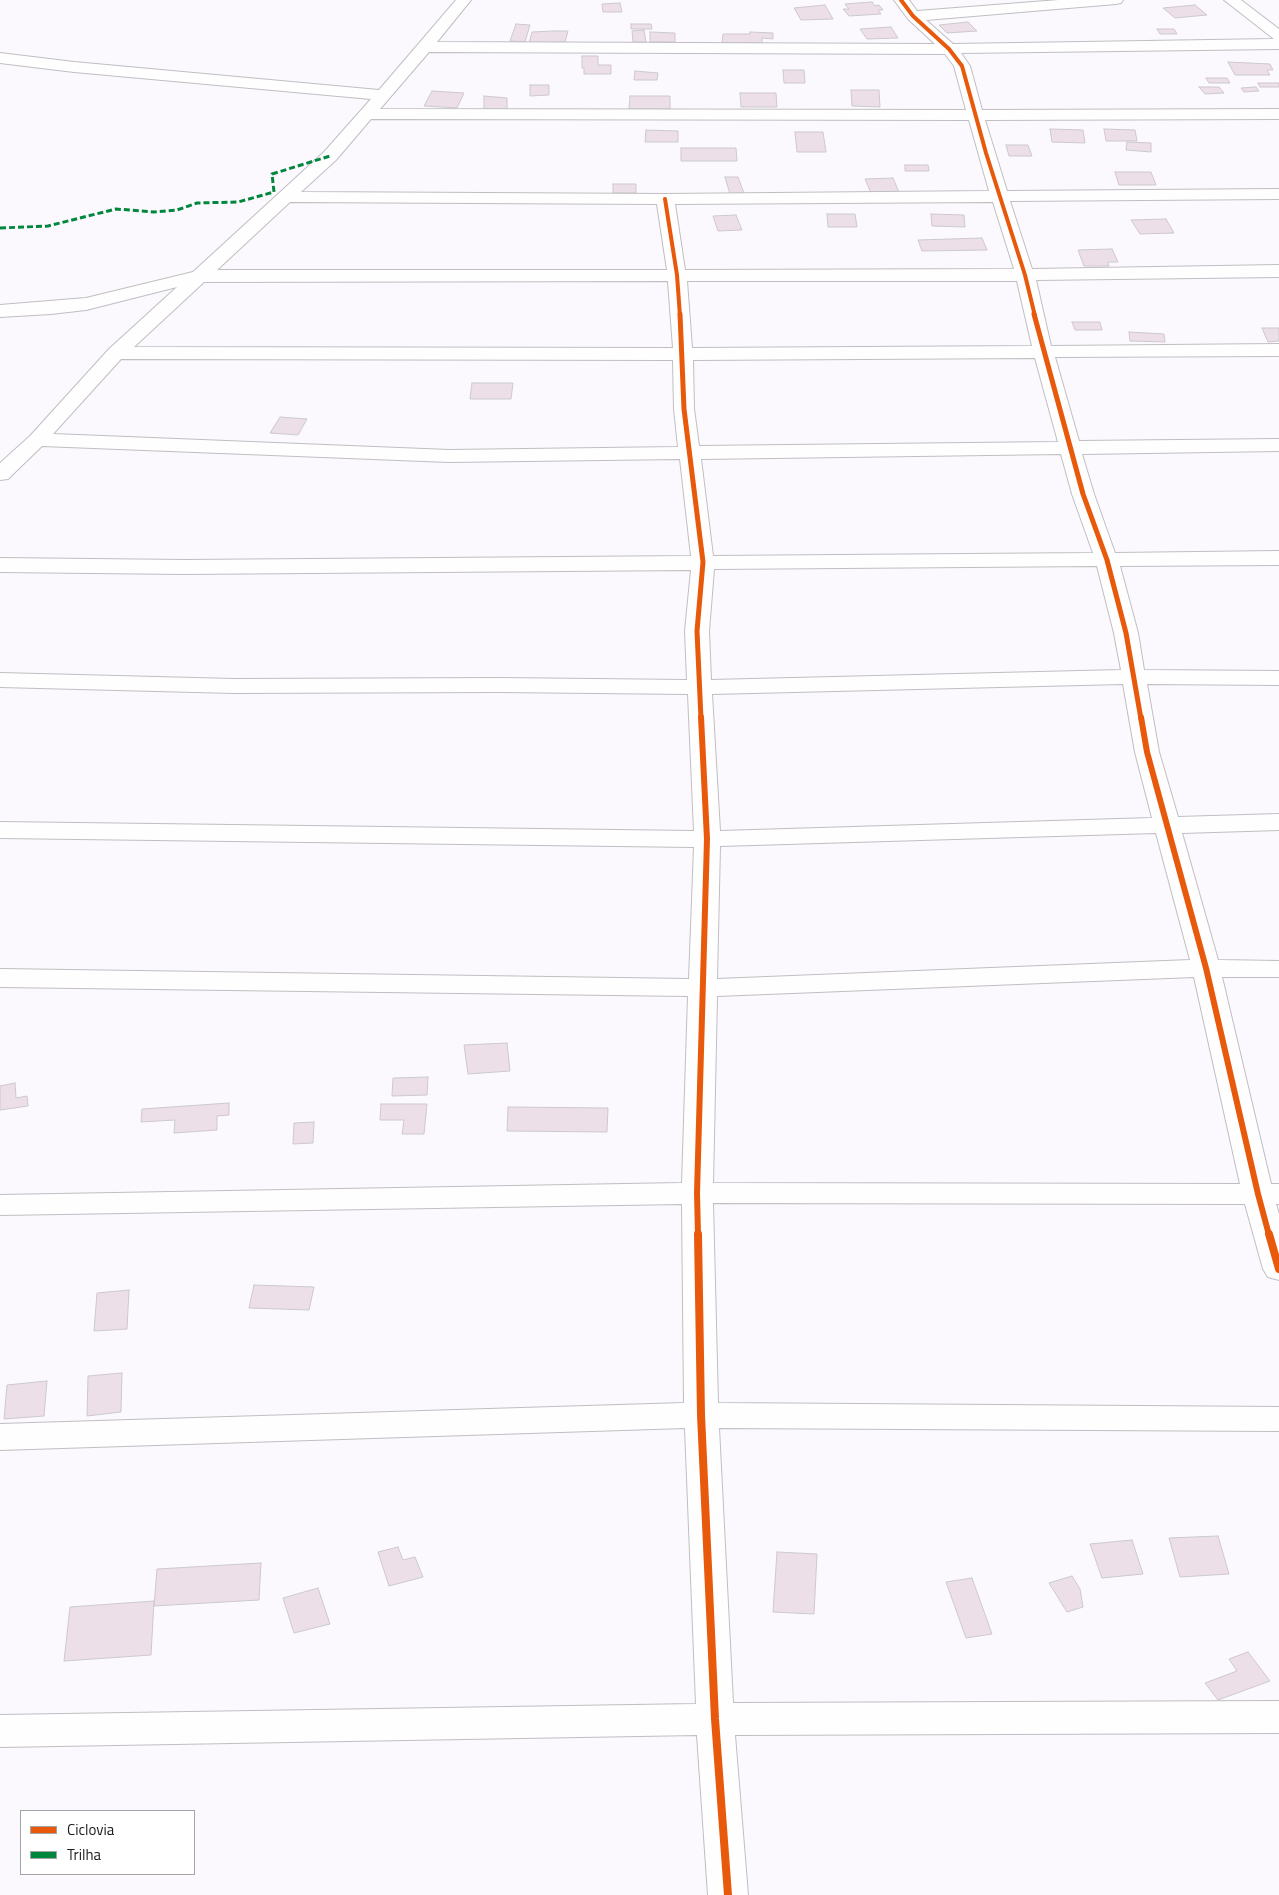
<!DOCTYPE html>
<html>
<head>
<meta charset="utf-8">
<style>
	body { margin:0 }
	#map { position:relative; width:1279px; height:1895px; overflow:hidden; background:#fbf9fd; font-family:"Titillium Web",sans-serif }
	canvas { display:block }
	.legend { position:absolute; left:20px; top:1810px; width:175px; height:65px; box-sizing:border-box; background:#fff; border:1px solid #a4a3a5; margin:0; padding:6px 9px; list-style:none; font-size:15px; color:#1c1a1e }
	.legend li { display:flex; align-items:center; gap:10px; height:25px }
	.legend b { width:25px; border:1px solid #a4a3a5 }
</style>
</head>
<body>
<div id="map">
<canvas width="1279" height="1895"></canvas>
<ul class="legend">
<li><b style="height:6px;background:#e8590c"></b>Ciclovia</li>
<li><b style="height:6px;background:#00873e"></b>Trilha</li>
</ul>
</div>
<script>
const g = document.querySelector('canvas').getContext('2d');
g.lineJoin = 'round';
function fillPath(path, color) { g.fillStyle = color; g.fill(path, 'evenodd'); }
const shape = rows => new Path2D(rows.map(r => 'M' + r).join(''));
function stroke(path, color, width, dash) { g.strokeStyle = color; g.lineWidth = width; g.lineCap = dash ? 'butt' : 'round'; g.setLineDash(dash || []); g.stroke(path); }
const building = shape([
	[872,2,875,6,879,5,883,10,878,10,881,14,849,16,843,9,849,9,845,4,872,2],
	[620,3,622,12,603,12,602,4,620,3],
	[825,5,833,19,801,20,794,8,825,5],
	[1195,5,1207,15,1175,18,1163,8,1195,5],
	[968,22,977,31,947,33,939,25,968,22],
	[516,24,530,25,525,42,510,41,516,24],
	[631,24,651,24,652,29,631,29,631,24],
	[891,27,898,38,867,39,860,29,891,27],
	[1157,29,1174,29,1177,34,1160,34,1157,29],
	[644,30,646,42,633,42,632,31,644,30],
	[554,31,568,31,565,42,529,43,532,32,554,31],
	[650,32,675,33,675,42,650,42,650,32],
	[750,32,773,33,773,39,762,38,762,43,722,43,723,34,750,34,750,32],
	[582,56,598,56,598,65,611,65,611,74,584,74,584,68,582,68,582,56],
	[1228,62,1270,64,1273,70,1267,70,1270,75,1235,75,1228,62],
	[783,70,804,70,805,83,784,83,783,70],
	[635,71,658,73,657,80,634,80,635,71],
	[1206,78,1227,78,1230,83,1209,83,1206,78],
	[1258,83,1279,83,1279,87,1260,87,1258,83],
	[530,85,549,85,549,95,530,96,530,85],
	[1199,87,1219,87,1224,93,1205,94,1199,87],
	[1256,87,1259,91,1244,92,1241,88,1256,87],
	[851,90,879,90,880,107,852,106,851,90],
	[432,91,464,93,457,108,424,106,432,91],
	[740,93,776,93,777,107,741,107,740,93],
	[484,96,507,98,507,110,484,110,484,96],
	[630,96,670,96,670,109,629,109,630,96],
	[1050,129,1083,130,1085,143,1052,142,1050,129],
	[1104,129,1135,130,1137,141,1106,141,1104,129],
	[646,130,678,131,678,142,645,142,646,130],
	[795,132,823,132,826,152,797,152,795,132],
	[1127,142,1151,143,1151,152,1126,150,1127,142],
	[1006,145,1028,145,1032,156,1009,156,1006,145],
	[681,148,736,148,737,161,681,161,681,148],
	[905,165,928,165,929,171,905,171,905,165],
	[1115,172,1151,172,1156,185,1119,185,1115,172],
	[725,177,738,177,744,193,730,194,725,177],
	[893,178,899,192,871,193,865,179,893,178],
	[613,184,636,184,636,193,613,193,613,184],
	[827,214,855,214,857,227,828,227,827,214],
	[931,214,964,215,965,227,932,226,931,214],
	[736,215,742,230,718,231,713,216,736,215],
	[1166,219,1174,233,1140,234,1131,220,1166,219],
	[982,238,987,250,922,251,918,240,982,238],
	[1112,249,1118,262,1108,262,1109,266,1084,266,1078,250,1112,249],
	[1072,322,1100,322,1102,330,1075,330,1072,322],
	[1262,328,1279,328,1279,341,1268,342,1262,328],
	[1129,332,1164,334,1165,342,1130,341,1129,332],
	[472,383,513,383,511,399,470,399,472,383],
	[280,417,307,419,298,435,270,433,280,417],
	[507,1043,510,1071,468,1074,464,1045,507,1043],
	[428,1077,427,1095,392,1096,393,1078,428,1077],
	[15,1083,16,1098,27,1096,28,1106,0,1110,0,1086,15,1083],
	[229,1103,229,1115,217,1116,217,1130,174,1133,175,1120,141,1122,142,1109,229,1103],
	[381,1104,427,1104,424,1134,402,1134,404,1120,380,1120,381,1104],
	[508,1107,608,1108,607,1132,507,1131,508,1107],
	[314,1122,313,1143,293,1144,294,1123,314,1122],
	[254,1285,314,1287,309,1310,249,1308,254,1285],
	[129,1290,127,1329,94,1331,97,1293,129,1290],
	[122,1373,121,1412,87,1416,88,1376,122,1373],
	[47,1381,44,1416,4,1419,7,1385,47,1381],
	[1218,1536,1229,1574,1180,1577,1169,1538,1218,1536],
	[1132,1540,1143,1574,1102,1578,1090,1544,1132,1540],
	[398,1547,403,1560,415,1557,423,1577,389,1586,378,1552,398,1547],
	[777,1552,817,1554,814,1614,773,1612,777,1552],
	[261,1563,259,1600,154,1606,157,1569,261,1563],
	[1072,1576,1080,1589,1083,1607,1067,1612,1049,1583,1072,1576],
	[972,1578,992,1634,966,1638,946,1582,972,1578],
	[318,1588,330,1624,294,1633,283,1598,318,1588],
	[154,1601,151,1655,64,1661,70,1607,154,1601],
	[1248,1652,1270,1681,1218,1700,1205,1683,1237,1671,1229,1659,1248,1652]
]);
const street = shape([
	[456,0,471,0,437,42,935,44,908,19,894,0,909,0,917,11,1059,0,1123,0,1121,3,1116,4,926,20,953,44,1274,39,1224,0,1241,0,1279,29,1279,49,961,53,970,66,982,110,1279,109,1279,119,985,120,1007,191,1279,189,1279,199,1010,201,1032,269,1279,265,1279,277,1036,280,1051,346,1279,344,1279,356,1055,357,1079,441,1279,439,1279,451,1082,454,1094,494,1115,553,1279,551,1279,565,1120,566,1138,633,1144,670,1279,671,1279,685,1147,684,1159,752,1178,817,1279,814,1279,830,1182,833,1218,960,1279,961,1279,977,1222,977,1271,1184,1279,1184,1279,1204,1276,1204,1279,1214,1279,1280,1268,1277,1263,1269,1245,1204,713,1203,718,1403,1279,1407,1279,1431,719,1428,733,1703,1279,1701,1279,1733,735,1735,748,1895,708,1895,697,1735,0,1747,0,1715,696,1704,685,1428,0,1450,0,1424,684,1403,682,1204,0,1215,0,1195,682,1183,688,996,0,987,0,969,689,979,694,847,0,838,0,822,694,831,688,694,500,692,234,693,0,687,0,673,234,679,500,678,687,680,685,631,691,570,184,574,0,572,0,558,184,560,691,556,680,459,449,462,42,446,8,479,0,480,0,463,30,436,109,349,177,287,86,310,51,314,0,317,0,305,86,298,193,272,324,152,371,99,74,72,0,63,0,53,74,62,379,90,456,0],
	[429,52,945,54,954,66,966,110,380,109,429,52],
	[371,119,969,120,989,191,665,194,301,192,336,160,371,119],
	[290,202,657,204,667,270,217,270,290,202],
	[993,202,1014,269,685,270,675,204,993,202],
	[668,281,673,348,134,347,204,282,668,281],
	[687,281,1017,281,1032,346,692,348,687,281],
	[1035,358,1058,442,699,446,694,409,693,360,1035,358],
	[121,359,673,360,674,409,678,447,449,450,53,434,121,359],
	[1061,454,1072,494,1093,553,713,556,701,459,1061,454],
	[1097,566,1114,633,1121,670,711,680,709,631,714,569,1097,566],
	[1123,684,1135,752,1152,818,720,831,712,694,1123,684],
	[1156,833,1190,960,717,979,720,846,1156,833],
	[1194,977,1240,1184,713,1183,717,996,1194,977]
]);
const quiet = shape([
	[0,228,48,226,116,209,154,212,177,210,197,203,238,202,274,192,272,174,330,156]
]);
const cyclewayFar3 = shape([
	[901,0,913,16,949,49,962,66,986,153,1025,275,1035,316],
	[665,199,677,275,680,316]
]);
const cyclewayFar2 = shape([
	[680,314,684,409,703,562,697,631,701,719],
	[1034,314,1083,494,1107,560,1126,633,1141,719]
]);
const cyclewayFar1 = shape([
	[1141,717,1147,752,1206,968,1258,1194,1269,1235],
	[698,1235,697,1193,707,839,701,717]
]);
const cycleway = shape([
	[698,1234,701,1415,715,1719,728,1895],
	[1269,1234,1279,1269]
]);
fillPath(building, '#eddfe8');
stroke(building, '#ccc9cc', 1);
stroke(street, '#c0bec2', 2);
fillPath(street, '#fefeff');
stroke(quiet, '#00873e', 3, [6, 3]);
stroke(cyclewayFar3, '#e8590c', 4);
stroke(cyclewayFar2, '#e8590c', 5);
stroke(cyclewayFar1, '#e8590c', 6);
stroke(cycleway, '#e8590c', 8);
</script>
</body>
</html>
